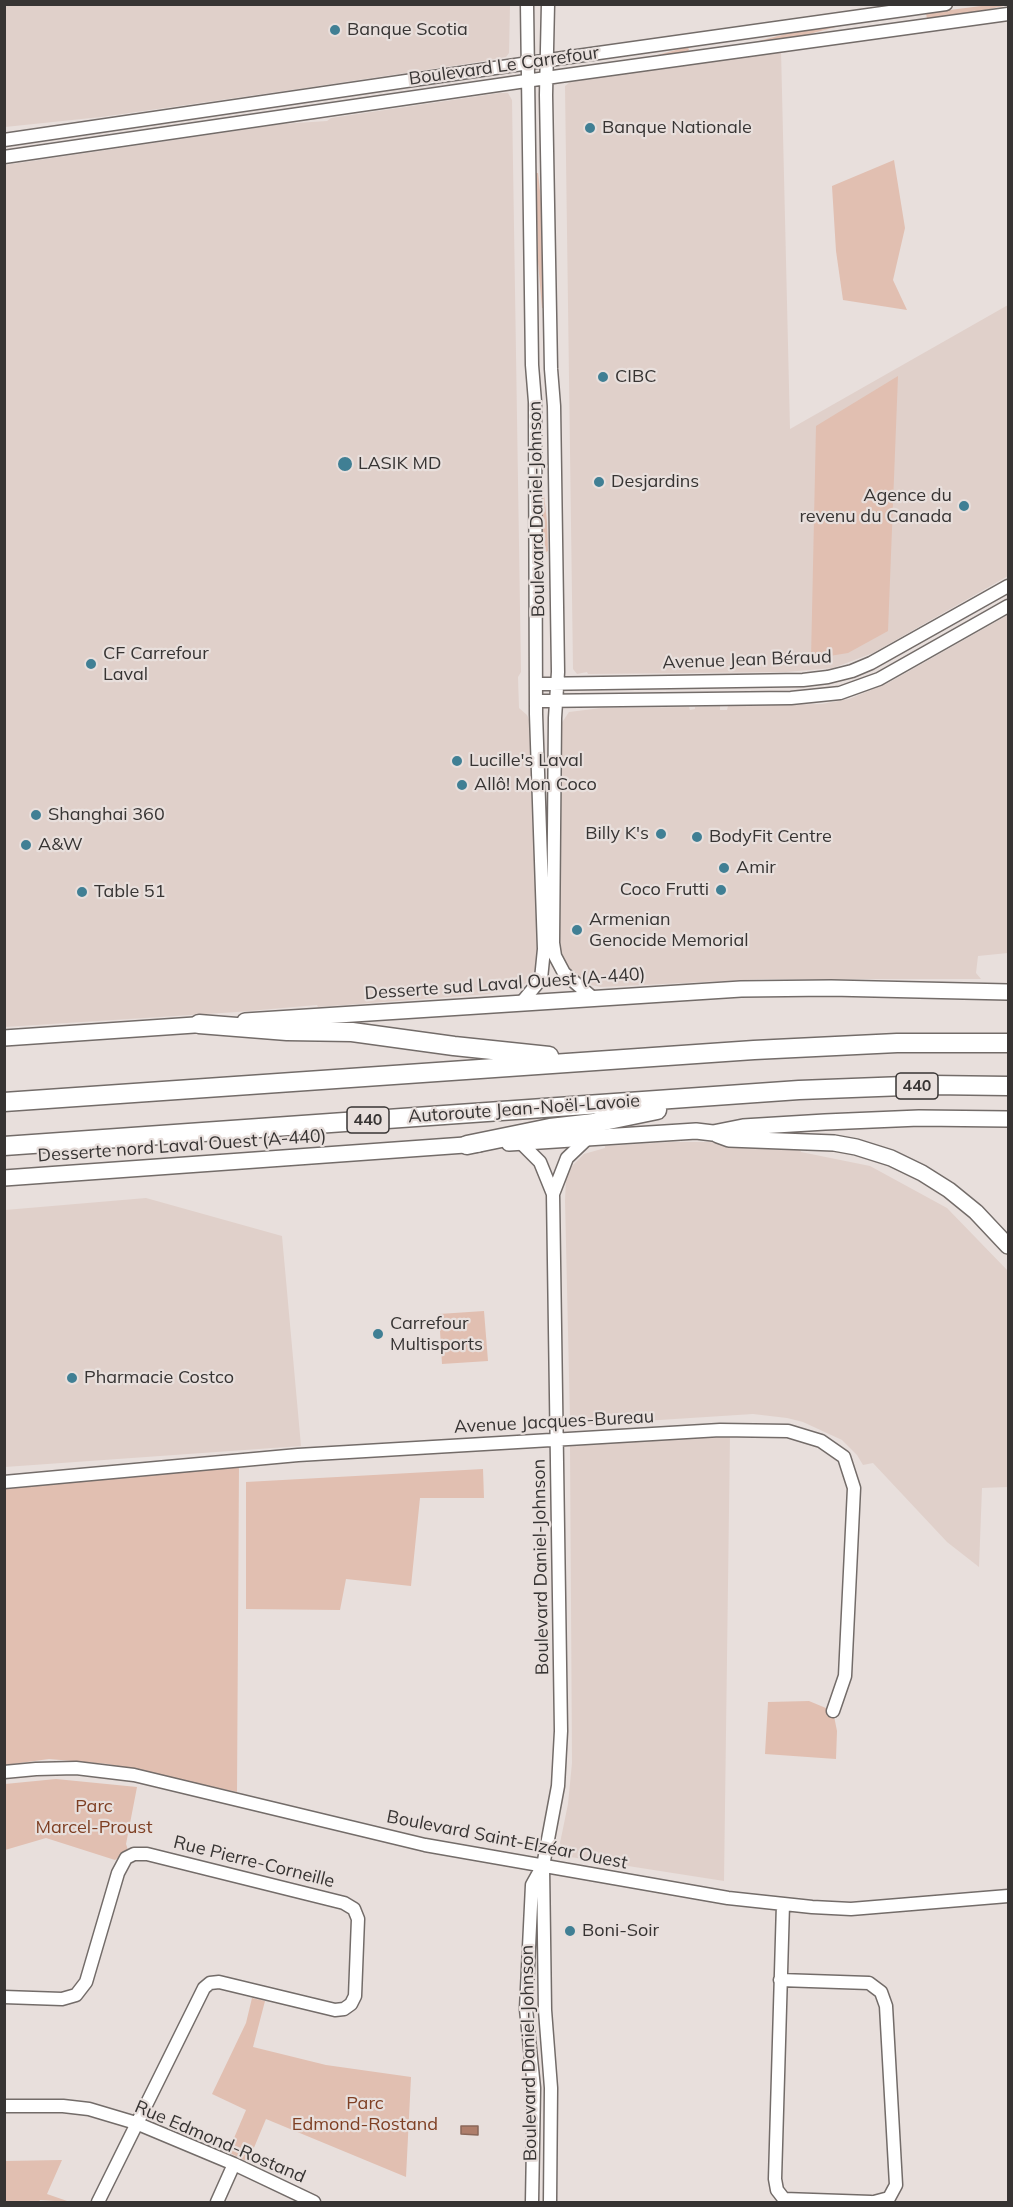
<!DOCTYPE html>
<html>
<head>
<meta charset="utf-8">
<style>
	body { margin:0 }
	#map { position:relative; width:1013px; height:2207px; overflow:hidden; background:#e8dfdc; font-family:Mulish,sans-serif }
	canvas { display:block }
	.frame { position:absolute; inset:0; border:6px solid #373433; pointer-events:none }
</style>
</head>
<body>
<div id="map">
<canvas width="1013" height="2207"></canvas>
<div class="frame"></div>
</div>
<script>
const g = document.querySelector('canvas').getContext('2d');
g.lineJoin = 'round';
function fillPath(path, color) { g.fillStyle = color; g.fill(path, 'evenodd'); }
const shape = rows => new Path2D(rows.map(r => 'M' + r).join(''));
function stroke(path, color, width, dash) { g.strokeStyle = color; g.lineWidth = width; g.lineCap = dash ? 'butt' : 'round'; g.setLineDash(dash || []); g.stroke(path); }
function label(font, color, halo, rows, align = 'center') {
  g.font = font + ' Mulish,sans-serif'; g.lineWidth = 4.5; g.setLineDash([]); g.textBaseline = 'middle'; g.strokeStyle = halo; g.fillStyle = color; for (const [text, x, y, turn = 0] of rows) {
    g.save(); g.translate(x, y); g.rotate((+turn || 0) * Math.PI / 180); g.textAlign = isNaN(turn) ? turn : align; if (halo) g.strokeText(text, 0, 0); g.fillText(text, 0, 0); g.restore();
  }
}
const built = shape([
	[5,4,510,5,509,53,506,57,472,63,298,89,101,117,5,127],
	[781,50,790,429,1008,305,1008,576,873,653,833,668,786,672,588,674,587,672,577,674,573,669,565,86,570,82],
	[500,93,508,93,512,100,521,672,518,677,519,708,527,715,531,724,533,835,538,900,538,968,535,977,520,987,489,994,318,1007,317,1005,237,1012,5,1027,5,165,282,124,327,121,331,118],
	[1008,615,1008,953,978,956,976,973,981,979,764,979,601,987,585,984,563,965,558,944,558,905,561,877,561,724,569,712,601,708,689,707,690,710,695,709,695,707,720,706,720,710,727,710,728,706,822,704,849,699,888,683],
	[670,1142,728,1142,799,1145,801,1152,870,1166,947,1208,1008,1271,1008,1487,982,1488,979,1567,947,1542,873,1463,863,1465,857,1455,842,1440,803,1422,787,1418,753,1414,581,1425,570,1419,565,1200,566,1180,569,1172,573,1165,584,1154,605,1148,605,1146],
	[146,1198,282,1236,301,1446,5,1467,5,1210],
	[730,1435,724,1881,564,1856,560,1843,568,1804,572,1763,570,1445]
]);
const green = shape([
	[989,5,1008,5,981,11,927,19,926,13],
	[843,25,802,36,755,42,797,31],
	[687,47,689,49,688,52,650,57],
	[894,160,905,228,893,280,907,310,843,300,836,251,832,186],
	[536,173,538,173,542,209,544,308,542,308,538,262],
	[898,376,888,631,848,653,811,659,816,426],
	[542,485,543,485,547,522,548,551,546,552,542,525],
	[484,1311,488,1361,442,1364,439,1314],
	[239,1465,237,1792,108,1764,49,1759,5,1765,5,1488],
	[483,1469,484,1498,420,1498,411,1586,346,1579,340,1610,246,1609,246,1482],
	[809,1701,833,1711,837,1731,836,1759,765,1754,768,1702],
	[56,1779,137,1787,126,1844,128,1850,115,1860,46,1838,5,1850,5,1784],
	[252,1998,265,2001,253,2047,326,2065,411,2077,406,2177,266,2119,248,2162,228,2152,246,2110,212,2094,246,2023],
	[62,2160,47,2194,70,2202,40,2200,39,2202,5,2202,5,2161]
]);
const water = shape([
	[461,2126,478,2126,478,2135,461,2134,461,2126]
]);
const minor = shape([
	[548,4,546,95,551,369,554,406,558,672,555,718,553,943,555,956,564,973,593,998],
	[4,140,563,58,946,4],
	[4,157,560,76,1008,14],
	[536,684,803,680,828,677,852,671,871,663,1008,586],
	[536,701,791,698,840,693,879,679,1008,606],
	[522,1002,541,979,544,949,536,714,535,402,532,365,527,4],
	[520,1142,540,1162,553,1194,561,1731,558,1786,543,1866,545,2010,551,2088,550,2202],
	[553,1194,567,1158,588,1138],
	[4,1482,298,1455,720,1430,788,1431,821,1441,844,1457,854,1488,845,1676,833,1711],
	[4,1772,36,1769,76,1768,134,1775,425,1845,728,1898,812,1907,851,1909,1008,1896],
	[783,1904,775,2179,777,2190,784,2199,871,2202],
	[780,1980,869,1983,881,1992,886,2006,896,2185,889,2198,874,2202],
	[4,1997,62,1999,76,1995,86,1982,118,1873,126,1858,134,1854,147,1854,344,1903,354,1909,358,1919,355,1996,351,2004,344,2009,335,2010,219,1982,210,1983,204,1988,98,2202],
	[4,2106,63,2106,89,2109,136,2123,234,2164,314,2202],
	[217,2202,234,2164],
	[532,2202,534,2088,526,2009,532,1885,542,1867]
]);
const major = shape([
	[245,1021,741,989,831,988,1008,992],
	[4,1038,209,1024],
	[718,1135,729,1139,834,1143,856,1147,891,1158,922,1173,949,1190,976,1212,1008,1246],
	[509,1143,696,1131,713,1133,743,1127,825,1122,919,1118,1008,1119],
	[4,1178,479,1144]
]);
const highway = shape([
	[199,1024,287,1031,352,1032,454,1046,549,1056],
	[4,1102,754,1050,897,1043,1008,1043],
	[467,1145,550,1128,594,1123,657,1110],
	[4,1146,799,1090,931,1085,1008,1086]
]);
const markers = [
	[335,30,6,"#407f94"],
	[590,128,6,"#407f94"],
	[603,377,6,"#407f94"],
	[345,464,8,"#407f94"],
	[599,482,6,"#407f94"],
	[964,506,6,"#407f94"],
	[91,664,6,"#407f94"],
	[457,761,6,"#407f94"],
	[462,785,6,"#407f94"],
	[36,815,6,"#407f94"],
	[661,834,6,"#407f94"],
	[697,837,6,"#407f94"],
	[26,845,6,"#407f94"],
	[724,868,6,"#407f94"],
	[721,890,6,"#407f94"],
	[82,892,6,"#407f94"],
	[577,930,6,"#407f94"],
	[378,1334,6,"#407f94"],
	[72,1378,6,"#407f94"],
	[570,1931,6,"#407f94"]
];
const shields = [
	[917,1086,42],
	[368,1120,42]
];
const shieldNames = [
	["440",917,1086],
	["440",368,1120]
];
const poiNames = [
	["Banque Scotia",347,30],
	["Banque Nationale",602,128],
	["CIBC",615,377],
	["LASIK MD",358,464],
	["Desjardins",611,482],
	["Agence du",952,496,"right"],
	["revenu du Canada",952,517,"right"],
	["CF Carrefour",103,654],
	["Laval",103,675],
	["Lucille's Laval",469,761],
	["Allô! Mon Coco",474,785],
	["Shanghai 360",48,815],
	["Billy K's",649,834,"right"],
	["BodyFit Centre",709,837],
	["A&W",38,845],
	["Amir",736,868],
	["Coco Frutti",709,890,"right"],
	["Table 51",94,892],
	["Armenian",589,920],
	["Genocide Memorial",589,941],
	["Carrefour",390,1324],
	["Multisports",390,1345],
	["Pharmacie Costco",84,1378],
	["Boni-Soir",582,1931]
];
const streetNames = [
	["Boulevard Le Carrefour",504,66,-8],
	["Boulevard Daniel-Johnson",537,509,-91],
	["Avenue Jean Béraud",747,660,-2],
	["Desserte sud Laval Ouest (A-440)",505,984,-4],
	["Autoroute Jean-Noël-Lavoie",524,1109,-4],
	["Desserte nord Laval Ouest (A-440)",182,1146,-4],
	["Avenue Jacques-Bureau",554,1422,-3],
	["Boulevard Daniel-Johnson",541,1567,-91],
	["Boulevard Saint-Elzéar Ouest",507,1840,11],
	["Rue Pierre-Corneille",254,1862,14],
	["Boulevard Daniel-Johnson",529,2053,-91],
	["Rue Edmond-Rostand",220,2142,23]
];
const parkNames = [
	["Parc",94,1807],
	["Marcel-Proust",94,1828],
	["Parc",365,2104],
	["Edmond-Rostand",365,2125]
];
fillPath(built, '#e0d0ca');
fillPath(green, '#e1bfb1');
fillPath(water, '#af7e6b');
stroke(water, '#8b685a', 1.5);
stroke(minor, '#736c69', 15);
stroke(major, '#736c69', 18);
stroke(highway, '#736c69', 21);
stroke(minor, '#fff', 12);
stroke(major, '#fff', 15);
stroke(highway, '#fff', 18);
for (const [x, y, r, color] of markers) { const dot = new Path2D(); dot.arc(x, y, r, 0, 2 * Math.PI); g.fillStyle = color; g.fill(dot); stroke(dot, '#e8dfdc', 2); }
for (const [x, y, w] of shields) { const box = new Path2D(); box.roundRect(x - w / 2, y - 13, w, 26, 4.5); g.fillStyle = '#e8dfdc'; g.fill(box); stroke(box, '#373433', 1.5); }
label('bold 16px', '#373433', null, shieldNames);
label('18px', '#373433', '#e8dfdc', poiNames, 'left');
label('18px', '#373433', '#e8dfdc', streetNames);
label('18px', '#7e3f23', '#e8dfdc', parkNames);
</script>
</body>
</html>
